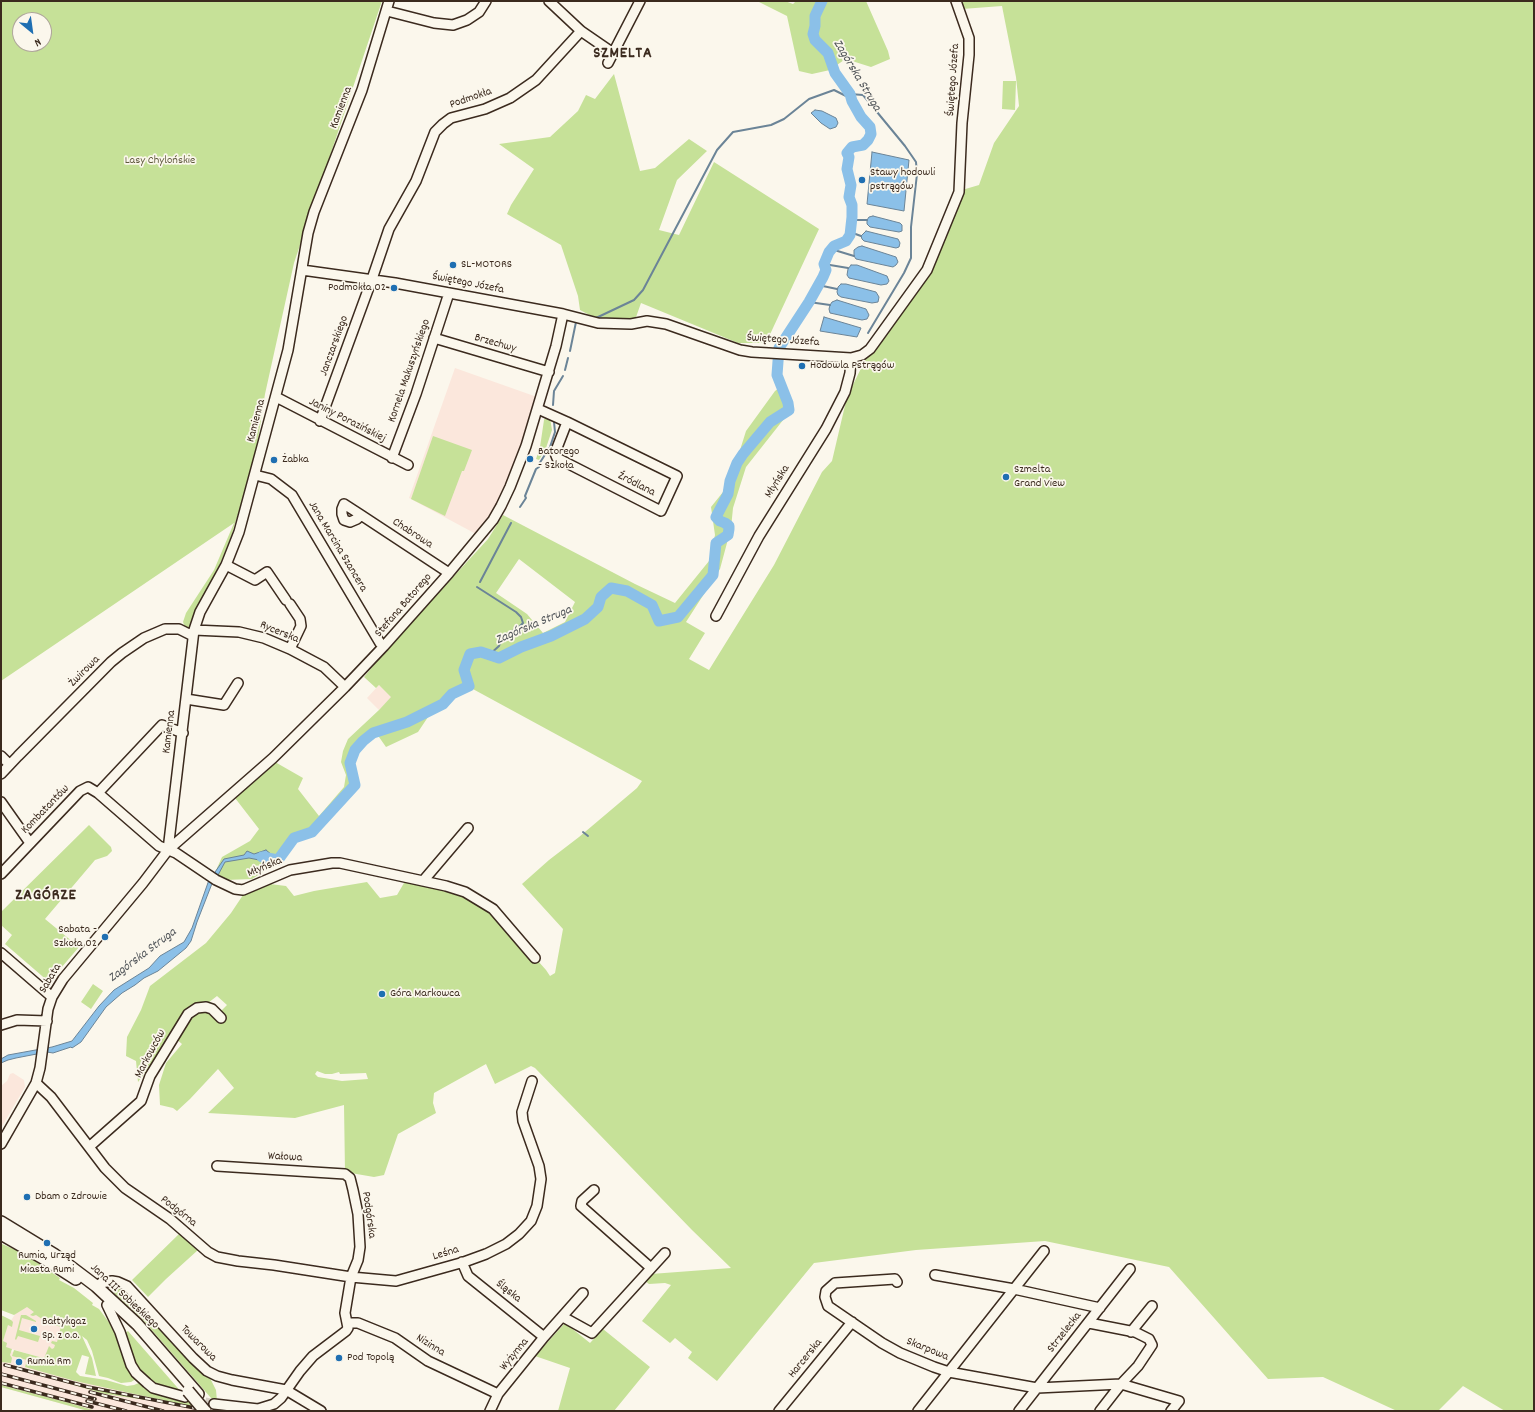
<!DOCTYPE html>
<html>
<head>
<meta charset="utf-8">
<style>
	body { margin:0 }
	#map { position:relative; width:1535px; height:1412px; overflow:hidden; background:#fbf7ec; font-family:Dekko,sans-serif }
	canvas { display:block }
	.frame { position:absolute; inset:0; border:2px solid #3b2a1e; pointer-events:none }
	.north { position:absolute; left:12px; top:12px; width:40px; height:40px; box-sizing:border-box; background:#fbf7ec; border:1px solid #aea59a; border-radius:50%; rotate:151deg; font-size:11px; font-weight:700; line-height:16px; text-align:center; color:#3b2a1e }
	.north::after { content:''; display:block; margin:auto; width:14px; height:18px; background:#1f6fb2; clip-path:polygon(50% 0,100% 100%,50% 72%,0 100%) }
</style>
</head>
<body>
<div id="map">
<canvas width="1535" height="1412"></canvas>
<div class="frame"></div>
<div class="north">N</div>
</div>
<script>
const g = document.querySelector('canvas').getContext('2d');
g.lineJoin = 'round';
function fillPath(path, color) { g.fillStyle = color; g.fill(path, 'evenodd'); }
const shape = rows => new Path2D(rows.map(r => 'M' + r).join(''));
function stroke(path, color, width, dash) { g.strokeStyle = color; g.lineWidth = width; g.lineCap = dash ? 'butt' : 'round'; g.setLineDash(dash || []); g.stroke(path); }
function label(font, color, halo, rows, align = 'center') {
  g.font = font + ' Dekko,sans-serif'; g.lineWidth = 3.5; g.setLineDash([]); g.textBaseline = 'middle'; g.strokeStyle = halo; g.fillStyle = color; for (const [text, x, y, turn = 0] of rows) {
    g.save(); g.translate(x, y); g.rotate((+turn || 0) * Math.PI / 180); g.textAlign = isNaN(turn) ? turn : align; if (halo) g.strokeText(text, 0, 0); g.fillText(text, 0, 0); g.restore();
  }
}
const built = shape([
	[455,368,537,397,516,461,503,495,476,534,409,498],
	[379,685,392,697,379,710,367,698],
	[13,1073,24,1080,25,1087,1,1128,1,1086,7,1081,10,1074],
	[23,1302,64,1327,53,1361,1,1346,8,1325],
	[9,1351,34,1357,33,1365,188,1401,239,1411,88,1411,1,1387,1,1356]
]);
const green = shape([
	[1,1,382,1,294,263,265,394,253,472,235,523,232,534,214,579,191,628,185,627,183,622,186,613,214,570,234,523,1,681],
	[20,20,44,20,44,44,20,44],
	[757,1,785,1,793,4,796,1,866,1,888,51,890,59,871,67,852,61,844,60,830,70,812,74,799,71,787,16],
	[959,1,1534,1,1534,1411,1505,1411,1463,1386,1438,1411,1397,1411,1323,1377,1268,1379,1169,1267,1045,1241,916,1250,814,1263,717,1381,688,1358,692,1352,675,1338,670,1343,642,1321,671,1285,665,1283,649,1284,645,1281,651,1274,731,1268,692,1230,535,1068,531,1066,495,1084,486,1064,434,1093,433,1103,436,1113,398,1134,384,1175,374,1177,345,1172,344,1105,295,1118,208,1113,234,1088,218,1069,190,1099,177,1111,173,1108,160,1105,159,1085,166,1063,182,1044,175,1038,189,1019,196,1013,202,1011,221,1013,221,1011,227,1005,217,996,208,1003,199,1003,194,1004,186,1010,171,1036,169,1035,154,1061,138,1082,136,1061,126,1056,127,1037,141,1010,150,986,206,943,231,913,243,895,251,888,262,883,286,886,294,896,314,891,367,882,380,898,397,895,404,883,421,883,445,889,490,907,546,970,550,976,555,973,563,929,522,884,549,860,579,837,637,788,642,781,609,763,471,688,430,714,418,732,386,747,379,737,369,737,360,742,351,761,353,787,331,814,316,832,285,845,275,864,252,879,225,880,213,877,222,857,250,841,259,829,235,798,275,762,303,778,298,789,319,816,344,787,346,775,341,762,343,751,348,739,379,710,391,697,379,685,376,688,364,677,388,648,488,539,503,515,635,584,675,603,709,561,715,535,711,507,723,492,730,471,735,466,746,431,775,391,779,388,791,410,746,467,733,508,731,528,720,569,686,622,705,633,689,659,709,670,774,565,822,472,832,461,847,397,871,348,928,272,962,190,979,185,994,143,1019,106,1016,77,1002,6,962,9],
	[519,559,575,602,565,622,543,633,527,614,496,593],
	[317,1071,325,1074,332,1074,339,1072,340,1074,366,1073,368,1079,342,1081,318,1077,315,1074],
	[614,74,640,171,655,168,689,139,707,151,677,180,659,230,679,235,714,162,819,229,766,343,738,343,641,303,635,320,599,320,580,310,578,296,561,245,507,214,511,205,534,169,499,144,550,137,578,111,586,95,595,99],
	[1003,81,1016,81,1015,110,1002,109],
	[546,416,550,418,552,430,546,448,539,460,536,459,540,447,544,420],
	[433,436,472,450,464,471,462,471,445,516,411,499],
	[89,825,111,847,112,851,107,856,95,860,45,919,79,947,49,982,5,944,12,935,1,925,1,912],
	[93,984,103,991,91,1009,81,1002],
	[180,1233,198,1250,166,1279,148,1297,132,1280],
	[2,1244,23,1253,60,1278,59,1280,74,1288,93,1303,92,1305,99,1309,114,1329,136,1379,131,1382,121,1383,108,1378,99,1376,92,1351,87,1340,82,1336,92,1358,96,1376,85,1374,89,1357,82,1355,76,1372,80,1376,106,1380,127,1386,134,1385,141,1382,169,1395,189,1401,194,1407,75,1381,25,1367,27,1360,12,1356,14,1350,43,1358,43,1361,49,1346,52,1349,54,1348,55,1345,51,1343,52,1341,57,1342,61,1327,48,1323,36,1315,33,1316,30,1315,34,1312,27,1307,14,1315,1,1310],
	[114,1284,122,1287,209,1376,216,1390,217,1401,211,1398,143,1320,114,1293],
	[1,1315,11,1320,13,1322,12,1327,8,1325,3,1341,7,1343,6,1347,12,1349,10,1355,12,1358,11,1363,1,1362],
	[21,1315,26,1315,36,1321,36,1322,22,1318,19,1330,40,1336,38,1342,18,1336,16,1340,15,1339],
	[565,1323,590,1343,603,1329,650,1367,614,1411,558,1411,570,1368,535,1356],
	[123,1331,125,1333,128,1331,183,1394,160,1388,138,1370],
	[56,1380,147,1399,146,1400,105,1394],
	[1,1385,70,1403,96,1411,88,1411,1,1387]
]);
const water = shape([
	[815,110,822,111,836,118,838,123,836,127,830,129,821,123,811,113,815,110],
	[872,152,909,160,904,211,867,204,872,152],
	[873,216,900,223,902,225,902,231,899,232,870,227,867,224,867,220,869,217,873,216],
	[866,231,898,239,900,243,899,247,896,248,864,241,862,239,861,236,866,231],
	[862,246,896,257,898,262,896,265,893,267,856,259,854,256,854,250,858,247,862,246],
	[851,265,857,265,887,276,889,281,887,284,881,285,849,278,847,275,848,269,851,265],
	[841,284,846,284,876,292,879,297,878,302,872,303,841,297,838,295,837,292,838,287,841,284],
	[837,300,866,309,869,315,867,319,862,320,830,313,829,309,830,305,832,302,837,300],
	[824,317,861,328,857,337,820,331,824,317],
	[266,850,272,855,271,857,276,858,275,860,271,860,269,862,249,858,225,862,217,877,213,875,224,859,244,855,247,851,254,854,266,850],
	[210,877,213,881,197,922,191,941,186,948,158,971,144,978,135,985,122,993,106,1007,81,1042,72,1048,71,1047,53,1053,47,1052,16,1058,8,1060,1,1063,1,1059,8,1055,52,1047,72,1041,99,1006,114,990,149,968,160,956,184,942,192,928,210,877]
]);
const stream = shape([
	[852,220,867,220],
	[850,232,861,236],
	[831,249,854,256],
	[824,264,848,268],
	[818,285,837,289],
	[809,302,830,305],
	[596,318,634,300,643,290,717,150,733,132,771,125,784,119,809,99,834,90,846,96,850,94,863,95,905,146,916,162,917,174,911,227,911,258,904,273,868,333],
	[570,351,576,322],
	[565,370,568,358],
	[553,405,554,391,563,376],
	[520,507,526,498,525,496,536,469,539,467,539,464,550,447,555,432,554,422],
	[480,582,511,523],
	[477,587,516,612,521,617,523,623,518,628,503,636,499,646,489,655],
	[583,832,588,836]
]);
const river = shape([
	[262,857,278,860,294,838,312,832,355,785,350,763,355,750,363,741,373,733,407,722,443,704,452,694,469,686,464,670,470,654,481,652,499,658,521,647,551,636,585,619,598,607,601,597,611,588,627,591,652,605,659,621,678,617,713,575,716,543,728,535,729,529,729,526,725,523,720,521,716,517,728,494,730,481,737,463,743,454,770,422,789,410,788,403,777,375,779,348,809,302,823,277,826,270,824,264,829,252,834,246,846,241,850,235,852,217,852,205,849,197,851,185,847,169,849,157,847,153,852,147,863,145,868,140,871,134,870,127,861,117,852,101,850,94,835,73,828,53,815,40,813,34,815,26,815,16,822,1]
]);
const minorTunnel = shape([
	[192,1399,214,1404]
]);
const minor = shape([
	[549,1,581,31,613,53],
	[387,11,434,23,453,25,467,20,479,12,486,1],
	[608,63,640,1],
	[302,270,395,283,563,314,598,323,631,324,647,321,666,324,740,350,752,352,851,358,862,355,870,349,927,270,959,192,962,123,969,55,969,38,956,1],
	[434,338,549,372],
	[276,397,408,465],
	[538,409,567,422,677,476,661,511,557,458,555,453,567,422],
	[320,421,372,279,389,229,416,181,435,132,443,124,451,118,485,109,510,98,536,80,581,31],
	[392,458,416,394,449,293],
	[255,475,271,479,292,495,380,643,384,646],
	[361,515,357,519,350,522,344,520,342,514,342,509,344,504,361,515,449,573],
	[226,565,255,580,267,572,286,600],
	[290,604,300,619,301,626,290,649],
	[716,616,759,536,826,429,845,392,850,373,851,358],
	[194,630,239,632,264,638,290,649,324,667,345,687],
	[186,699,224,705,238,683],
	[1,756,9,764],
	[1,774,18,756,111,662,122,653,144,638,165,629,179,629,193,636],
	[98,793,162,725,183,733],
	[1,802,30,843],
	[168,850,194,630,200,612,226,565,239,532,288,350,308,233,314,212,362,90,389,1],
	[1,874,80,791,88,787,98,793,159,846,176,853,216,880,235,889,243,890,290,870,332,863,340,863,446,886,465,892,493,909,535,958],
	[423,881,468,828],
	[1,953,52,997],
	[1,1025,17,1020,47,1021],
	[36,1083,51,1097,105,1168,125,1188,170,1219,208,1252,217,1257,238,1261,274,1265,351,1277,396,1281,464,1262,486,1254,506,1244,519,1234,531,1221,537,1206,541,1179,539,1166,523,1121,522,1112,532,1081],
	[1,1144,36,1083,40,1068,48,1009,52,997,63,979,143,883,168,850,273,758,345,687,384,646,449,573,493,520,501,506,510,487,526,446,556,346,563,314],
	[89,1147,141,1101,150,1076,188,1014,197,1008,206,1007,212,1009,221,1018],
	[594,1190,582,1201,581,1206,651,1268],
	[462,1262,468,1276,544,1337],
	[935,1275,1014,1289,1100,1308],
	[897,1282,895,1279,835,1283,826,1291,825,1297,828,1306,882,1343,900,1353,934,1367,949,1372,1037,1388,1121,1384,1179,1401,1171,1411],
	[96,1286,101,1283,112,1281,118,1282,127,1286,193,1358,207,1371,217,1376,232,1380,286,1390,321,1411],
	[107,1305,120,1332,131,1365,136,1373,147,1383,153,1388,185,1397],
	[563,1317,592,1333,665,1253],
	[348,1323,358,1323,395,1338,428,1361,498,1394],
	[1089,1323,1135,1332,1149,1339,1152,1345,1138,1366,1121,1384,1100,1411],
	[1131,1332,1152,1306],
	[214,1404,258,1409,274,1404,281,1398,300,1371,313,1356,346,1331,348,1328,345,1313,351,1277,358,1260,360,1247,358,1214,353,1190,350,1178,345,1174,217,1166],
	[490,1411,498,1394,544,1337,583,1293],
	[779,1411,852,1322],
	[918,1411,1044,1251],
	[1019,1411,1130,1269]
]);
const major = shape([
	[1,1222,55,1255,96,1286,137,1324,198,1394],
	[1,1234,48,1261,76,1279]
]);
const rail = shape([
	[5,1365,88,1387,210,1411],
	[1,1374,95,1399],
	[1,1383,92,1407],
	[90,1392,163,1411],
	[87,1401,126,1411]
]);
const majorBridge = shape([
	[188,1391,205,1411]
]);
const markers = [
	[862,180,4,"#1f6fb2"],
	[453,265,4,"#1f6fb2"],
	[394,288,4,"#1f6fb2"],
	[802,366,4,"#1f6fb2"],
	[530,459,4,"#1f6fb2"],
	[274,460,4,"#1f6fb2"],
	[1006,477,4,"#1f6fb2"],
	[105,937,4,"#1f6fb2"],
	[382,994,4,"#1f6fb2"],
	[27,1197,4,"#1f6fb2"],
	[47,1243,4,"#1f6fb2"],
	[34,1329,4,"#1f6fb2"],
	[339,1358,4,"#1f6fb2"],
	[19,1362,4,"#1f6fb2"]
];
const streetNames = [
	["Świętego Józefa",954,80,-86],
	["Podmokła",471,99,-19],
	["Kamienna",342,108,-69],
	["Świętego Józefa",468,284,11],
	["Świętego Józefa",783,341,4],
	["Brzechwy",495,344,16],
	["Janczarskiego",335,346,-70],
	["Kornela Makuszyńskiego",410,371,-71],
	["Kamienna",257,421,-75],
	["Janiny Porazińskiej",347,421,27],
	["Młyńska",778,482,-58],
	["Źródlana",636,485,27],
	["Chabrowa",412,534,33],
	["Jana Marcina Szancera",337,547,59],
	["Stefana Batorego",404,606,-49],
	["Rycerska",279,633,22],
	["Żwirowa",85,672,-45],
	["Kamienna",170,732,-83],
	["Kombatantów",46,810,-46],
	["Młyńska",265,868,-23],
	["Sabata",51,979,-59],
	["Markowców",151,1054,-62],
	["Wałowa",285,1158,3],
	["Podgórna",178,1212,38],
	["Podgórska",368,1215,82],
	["Leśna",446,1254,-17],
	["Śląska",508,1292,38],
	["Jana III Sobieskiego",124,1297,43],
	["Strzelecka",1065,1333,-52],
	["Towarowa",198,1344,45],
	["Nizinna",430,1346,32],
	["Skarpowa",927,1350,22],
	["Wyżynna",515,1355,-51],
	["Harcerska",806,1359,-51]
];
const parkNames = [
	["Lasy Chylońskie",160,161]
];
const poiNames = [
	["Stawy hodowli",870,173],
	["pstrągów",870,187],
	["SL-MOTORS",461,265],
	["Podmokła 02",386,288,"right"],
	["Hodowla Pstrągów",810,366],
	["Batorego",538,452],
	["- Szkoła",538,466],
	["Żabka",282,460],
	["Szmelta",1014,470],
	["Grand View",1014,484],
	["Sabata -",97,930,"right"],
	["Szkoła 02",97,944,"right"],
	["Góra Markowca",390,994],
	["Dbam o Zdrowie",35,1197],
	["Rumia, Urząd",47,1256,"center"],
	["Miasta Rumi",47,1270,"center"],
	["Bałtykgaz",42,1322],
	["Sp. z o.o.",42,1336],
	["Pod Topolą",347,1358],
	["Rumia Rm",27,1362]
];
const waterNames = [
	["Zagórska Struga",856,76,59],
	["Zagórska Struga",534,626,-23],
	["Zagórska Struga",143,956,-37]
];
const districtNames = [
	["SZMELTA",623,55],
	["ZAGÓRZE",46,897]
];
fillPath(built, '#fbe7dc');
fillPath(green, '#c6e198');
fillPath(water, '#8bc0e8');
stroke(water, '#6b8497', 1);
stroke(stream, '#6b8497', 2);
stroke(river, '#8bc0e8', 11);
stroke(minorTunnel, '#d5cec3', 9, [9, 4.5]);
stroke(minor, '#3b2a1e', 12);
stroke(major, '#3b2a1e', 14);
stroke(minor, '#fbf7ec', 9);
stroke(major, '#fbf7ec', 11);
stroke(rail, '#3b2a1e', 3.5);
stroke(rail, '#fbf7ec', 2, [6]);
stroke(majorBridge, '#3b2a1e', 14, []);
stroke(majorBridge, '#fbf7ec', 11);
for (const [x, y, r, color] of markers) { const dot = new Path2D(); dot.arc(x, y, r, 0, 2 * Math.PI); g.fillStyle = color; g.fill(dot); stroke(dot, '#fbf7ec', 1.5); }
label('12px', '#3b2a1e', '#fbf7ec', streetNames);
label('12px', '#5e583c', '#fbf7ec', parkNames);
label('12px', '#3b2a1e', '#fbf7ec', poiNames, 'left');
label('italic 13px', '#53575b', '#fbf7ec', waterNames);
g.letterSpacing = '1px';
label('bold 16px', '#3b2a1e', '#fbf7ec', districtNames);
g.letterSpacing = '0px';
</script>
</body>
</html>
